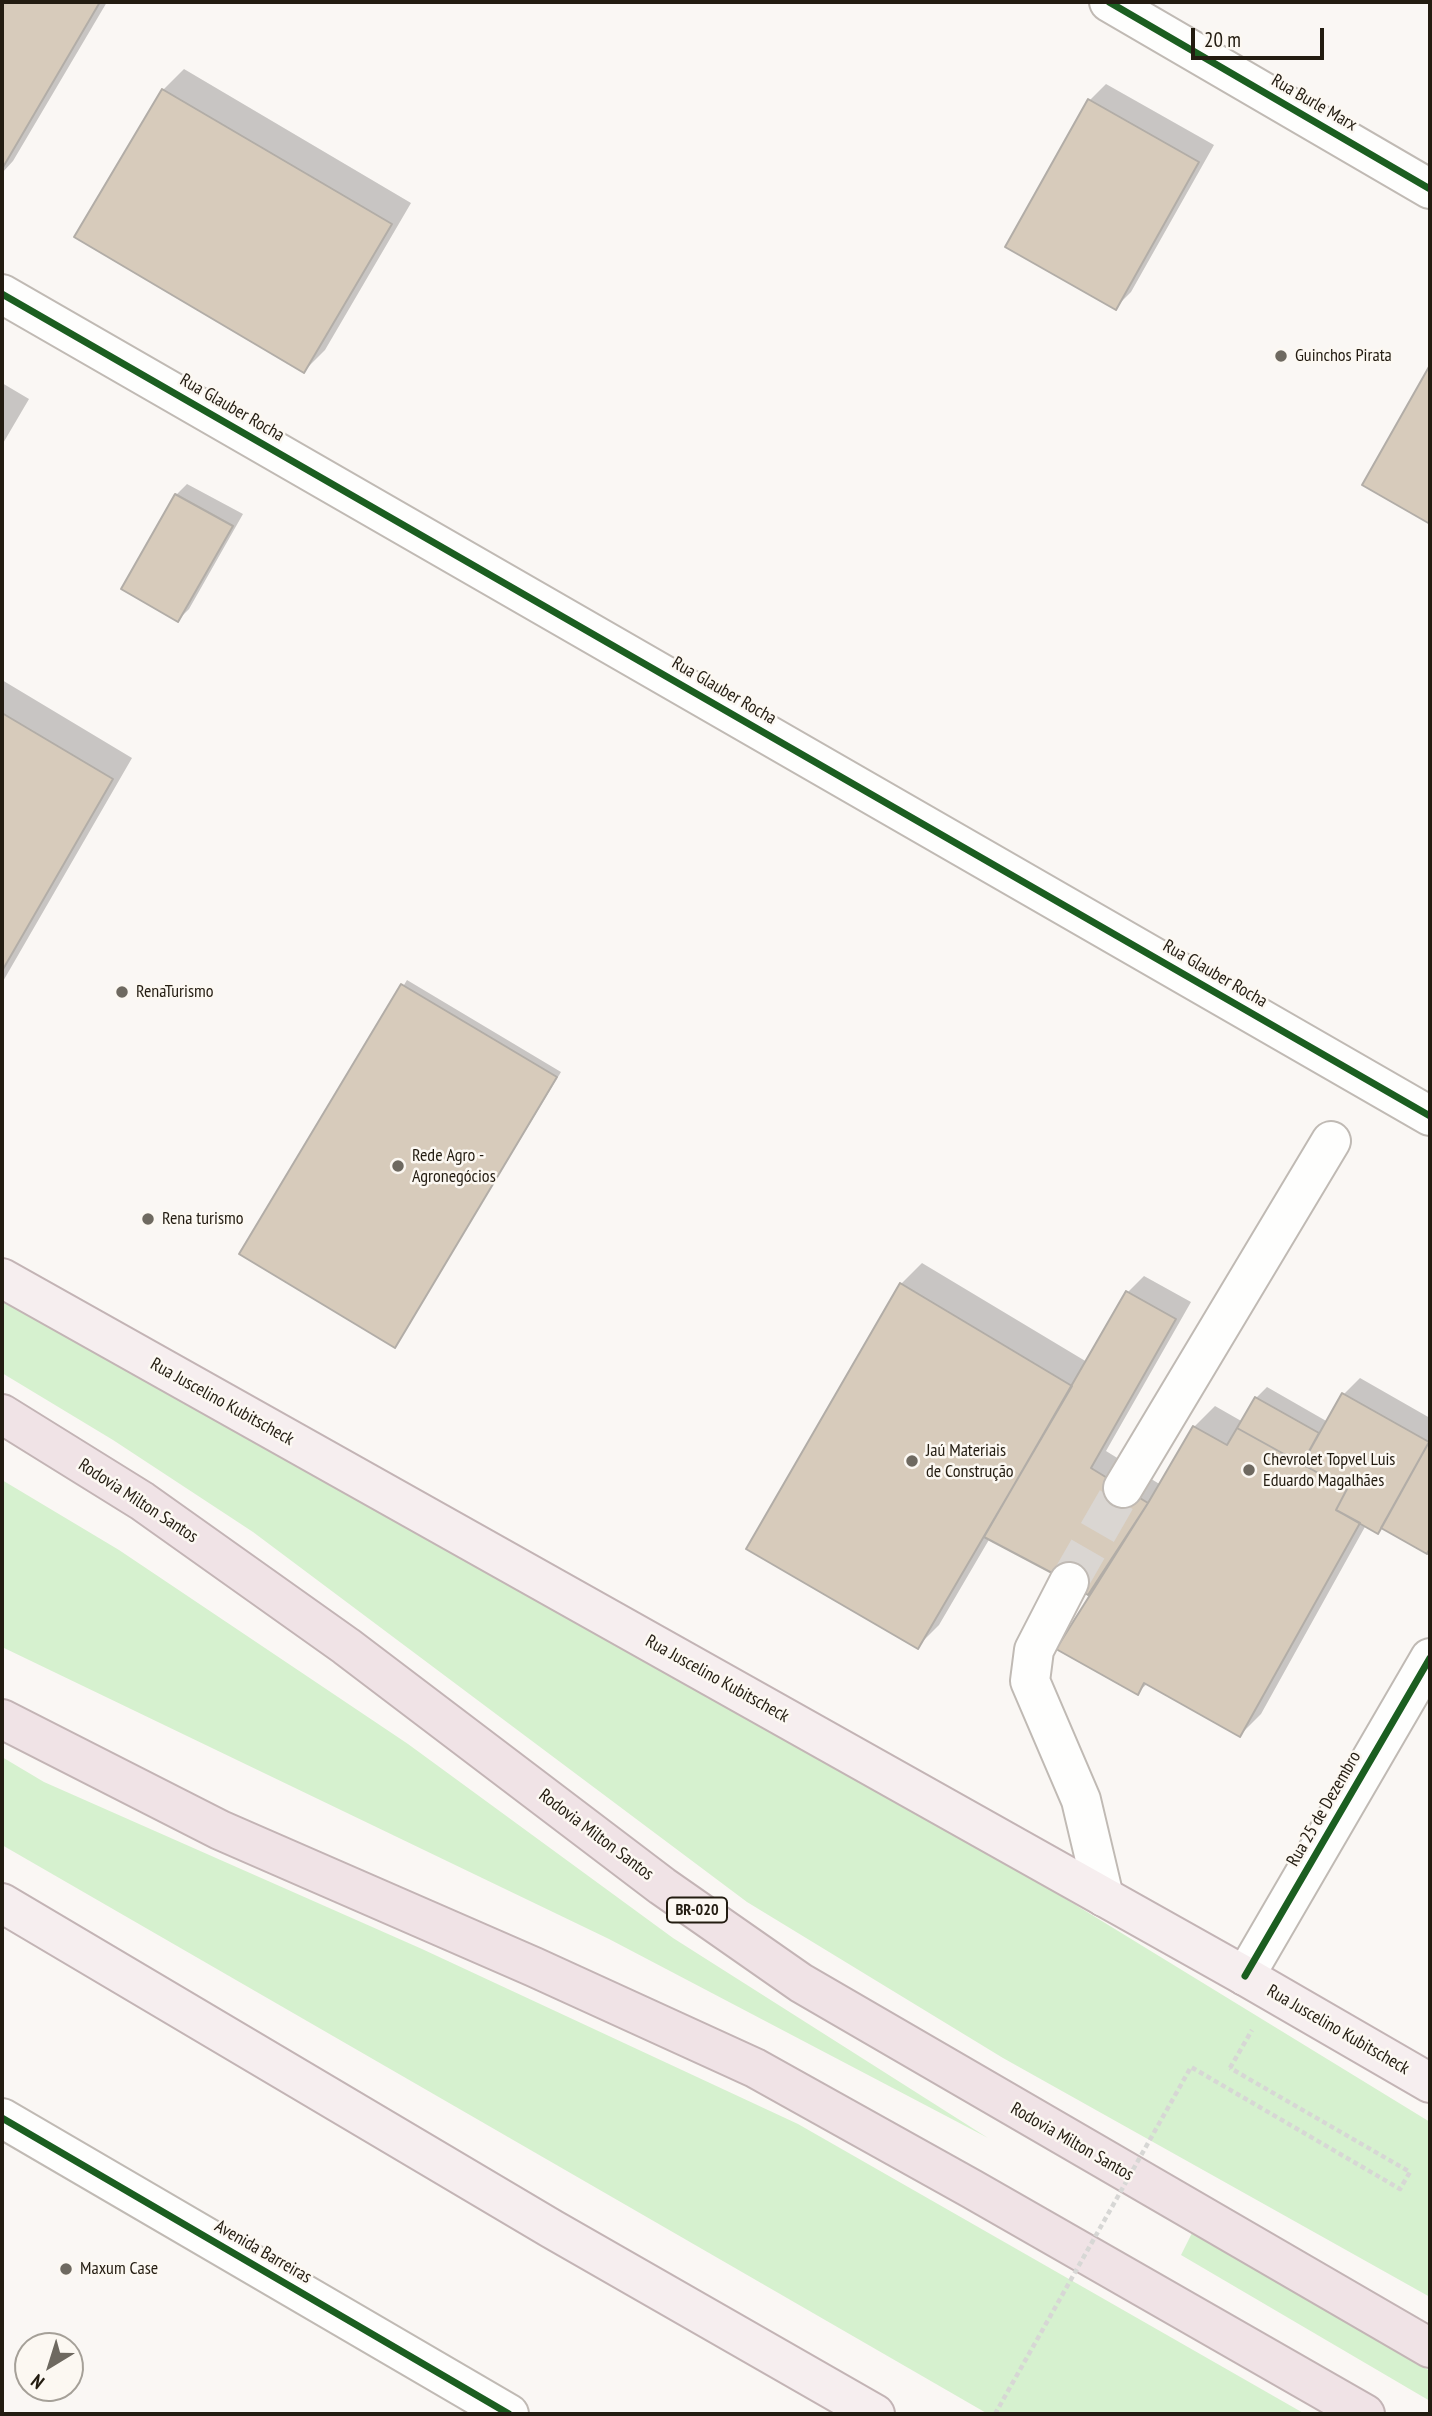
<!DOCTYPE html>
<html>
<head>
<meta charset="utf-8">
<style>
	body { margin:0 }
	#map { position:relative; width:1432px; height:2416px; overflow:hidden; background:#faf7f4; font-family:"PT Sans Narrow",sans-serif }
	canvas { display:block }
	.frame { position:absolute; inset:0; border:4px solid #231c11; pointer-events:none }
	.north { position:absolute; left:14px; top:2332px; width:70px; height:70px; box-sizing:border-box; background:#fcf8f2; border:2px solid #a5a098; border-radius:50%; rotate:218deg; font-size:19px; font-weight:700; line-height:28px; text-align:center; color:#231c11 }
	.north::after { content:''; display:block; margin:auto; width:24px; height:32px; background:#6e6960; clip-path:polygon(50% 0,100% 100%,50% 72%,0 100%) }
	.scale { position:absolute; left:1191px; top:28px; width:133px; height:32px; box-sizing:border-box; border:4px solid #231c11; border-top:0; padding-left:9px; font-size:21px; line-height:24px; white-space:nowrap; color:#231c11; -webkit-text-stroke:5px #fcf8f2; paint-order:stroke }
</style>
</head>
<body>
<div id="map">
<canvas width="1432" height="2416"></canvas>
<div class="frame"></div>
<div class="north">N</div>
<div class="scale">20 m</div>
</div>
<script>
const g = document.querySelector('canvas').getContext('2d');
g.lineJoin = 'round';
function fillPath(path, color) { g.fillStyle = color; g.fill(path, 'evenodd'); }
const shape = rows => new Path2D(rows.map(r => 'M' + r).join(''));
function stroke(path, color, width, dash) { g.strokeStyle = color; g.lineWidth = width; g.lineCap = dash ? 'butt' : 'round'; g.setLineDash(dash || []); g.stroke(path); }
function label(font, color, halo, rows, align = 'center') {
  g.font = font + ' "PT Sans Narrow",sans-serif'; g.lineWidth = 5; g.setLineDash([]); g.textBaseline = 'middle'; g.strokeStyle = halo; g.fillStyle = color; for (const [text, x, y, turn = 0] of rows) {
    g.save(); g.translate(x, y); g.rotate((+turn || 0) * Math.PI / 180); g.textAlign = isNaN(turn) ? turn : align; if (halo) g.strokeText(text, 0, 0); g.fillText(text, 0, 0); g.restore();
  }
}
const green = shape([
	[2,1292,883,1787,1430,2122,1430,2297,1003,2058,747,1902,253,1532,113,1440,2,1373],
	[2,1480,119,1550,408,1744,673,1938,988,2138,609,1939,2,1647],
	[2,1757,44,1782,422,1949,798,2124,1305,2414,988,2414,2,1845],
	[1193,2231,1430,2371,1430,2401,1181,2255]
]);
const shadow = shape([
	[2,2,107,2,13,161,2,173],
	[184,69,411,203,325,350,304,371,163,90],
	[1106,84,1214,145,1131,292,1115,308,1090,100],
	[1430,369,1430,522,1365,484],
	[2,383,29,399,2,445],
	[187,484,243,514,189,609,178,620,123,588,176,495],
	[2,680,132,758,2,983],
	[407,980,561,1072,399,1340,241,1253],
	[922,1263,1087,1362,1128,1292,1144,1276,1191,1302,1106,1451,1161,1485,1194,1427,1215,1406,1243,1422,1256,1398,1267,1387,1328,1422,1344,1394,1360,1378,1430,1418,1430,1548,1427,1552,1383,1527,1378,1532,1366,1525,1261,1714,1240,1735,1148,1683,1137,1693,1095,1588,1090,1593,990,1538,939,1625,918,1646,901,1284]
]);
const building = shape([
	[2,2,100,2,2,169,2,2],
	[162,89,392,224,304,373,74,237,162,89],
	[1088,99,1199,162,1116,310,1005,247,1088,99],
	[1430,365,1430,524,1362,485,1430,365],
	[175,494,233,526,178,622,121,589,175,494],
	[2,713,113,779,2,971,2,713],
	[401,984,557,1077,395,1348,239,1254,401,984],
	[900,1283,1072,1386,918,1649,746,1549,900,1283],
	[1126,1291,1176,1319,1091,1468,1148,1503,1088,1595,1069,1582,984,1537,1126,1291],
	[1342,1393,1429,1442,1378,1534,1336,1510,1347,1489,1302,1464,1342,1393],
	[1255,1397,1319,1433,1302,1464,1237,1428,1255,1397],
	[1193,1426,1227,1445,1237,1428,1347,1489,1336,1510,1360,1523,1240,1737,1144,1683,1138,1695,1056,1649,1148,1503,1193,1426],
	[1429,1442,1430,1548,1427,1554,1381,1528,1429,1442]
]);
const minorTunnel = shape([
	[1069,1582,1123,1488]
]);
const path = shape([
	[1230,2068,1252,2030]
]);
const minor = shape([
	[1109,2,1430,189],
	[2,294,1430,1116],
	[1123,1488,1331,1141],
	[1069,1582,1034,1650,1030,1681,1081,1800,1104,1897],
	[1245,1976,1430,1658],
	[2,2118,509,2414]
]);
const major = shape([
	[2,1278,1245,1976,1430,2083],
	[2,1903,552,2229,875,2414]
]);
const highway = shape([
	[2,1414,142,1501,346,1646,662,1886,801,1983,1430,2348],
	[2,1719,220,1830,534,1967,755,2068,972,2189,1365,2414]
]);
const pathBridge = shape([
	[995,2414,1191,2067,1400,2189,1410,2172,1230,2068]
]);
const cycleway = shape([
	[1109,2,1430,189],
	[2,294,1430,1116],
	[1245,1976,1430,1658],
	[2,2118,509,2414]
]);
const markers = [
	[1281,356,7,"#6e6960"],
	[122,992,7,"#6e6960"],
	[398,1166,7,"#6e6960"],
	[148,1219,7,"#6e6960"],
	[912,1461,7,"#6e6960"],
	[1249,1470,7,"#6e6960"],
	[66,2269,7,"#6e6960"]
];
const shields = [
	[697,1910,60]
];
const shieldNames = [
	["BR-020",697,1910]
];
const streetNames = [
	["Rua Burle Marx",1314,103,30],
	["Rua Glauber Rocha",232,408,30],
	["Rua Glauber Rocha",724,691,30],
	["Rua Glauber Rocha",1215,974,30],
	["Rua Juscelino Kubitscheck",222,1402,29],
	["Rodovia Milton Santos",138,1501,33],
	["Rua Juscelino Kubitscheck",717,1679,29],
	["Rua 25 de Dezembro",1324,1809,-60],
	["Rodovia Milton Santos",596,1835,37],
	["Rua Juscelino Kubitscheck",1338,2030,30],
	["Rodovia Milton Santos",1072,2142,30],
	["Avenida Barreiras",263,2252,30]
];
const poiNames = [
	["Guinchos Pirata",1295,356],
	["RenaTurismo",136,992],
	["Rede Agro -",412,1156],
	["Agronegócios",412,1177],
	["Rena turismo",162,1219],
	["Jaú Materiais",926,1451],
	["de Construção",926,1472],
	["Chevrolet Topvel Luis",1263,1460],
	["Eduardo Magalhães",1263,1481],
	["Maxum Case",80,2269]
];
fillPath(green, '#d6f1cf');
fillPath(shadow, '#0003');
fillPath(building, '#d7cbbb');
stroke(building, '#b2ada7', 2);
stroke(minorTunnel, '#dad6d2', 38, [38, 19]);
stroke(minor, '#c0bab4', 42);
stroke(major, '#c3b4b5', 42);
stroke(highway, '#c3b4b5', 42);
stroke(path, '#d7d7d5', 4.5, [5, 3.5]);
stroke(minor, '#fefefd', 38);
stroke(major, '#f6eeef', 38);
stroke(highway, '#f0e3e6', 38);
stroke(pathBridge, '#d7d7d5', 4.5, [5, 3.5]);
stroke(cycleway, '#1b5e20', 7);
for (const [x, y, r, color] of markers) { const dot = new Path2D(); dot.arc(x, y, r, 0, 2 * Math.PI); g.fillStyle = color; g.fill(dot); stroke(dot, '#fcf8f2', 2.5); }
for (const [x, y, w] of shields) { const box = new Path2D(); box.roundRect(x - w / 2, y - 12.5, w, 25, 5); g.fillStyle = '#fcf8f2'; g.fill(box); stroke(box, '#231c11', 2); }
label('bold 16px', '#231c11', null, shieldNames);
label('18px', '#231c11', '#fcf8f2', streetNames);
label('18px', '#231c11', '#fcf8f2', poiNames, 'left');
</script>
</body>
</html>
